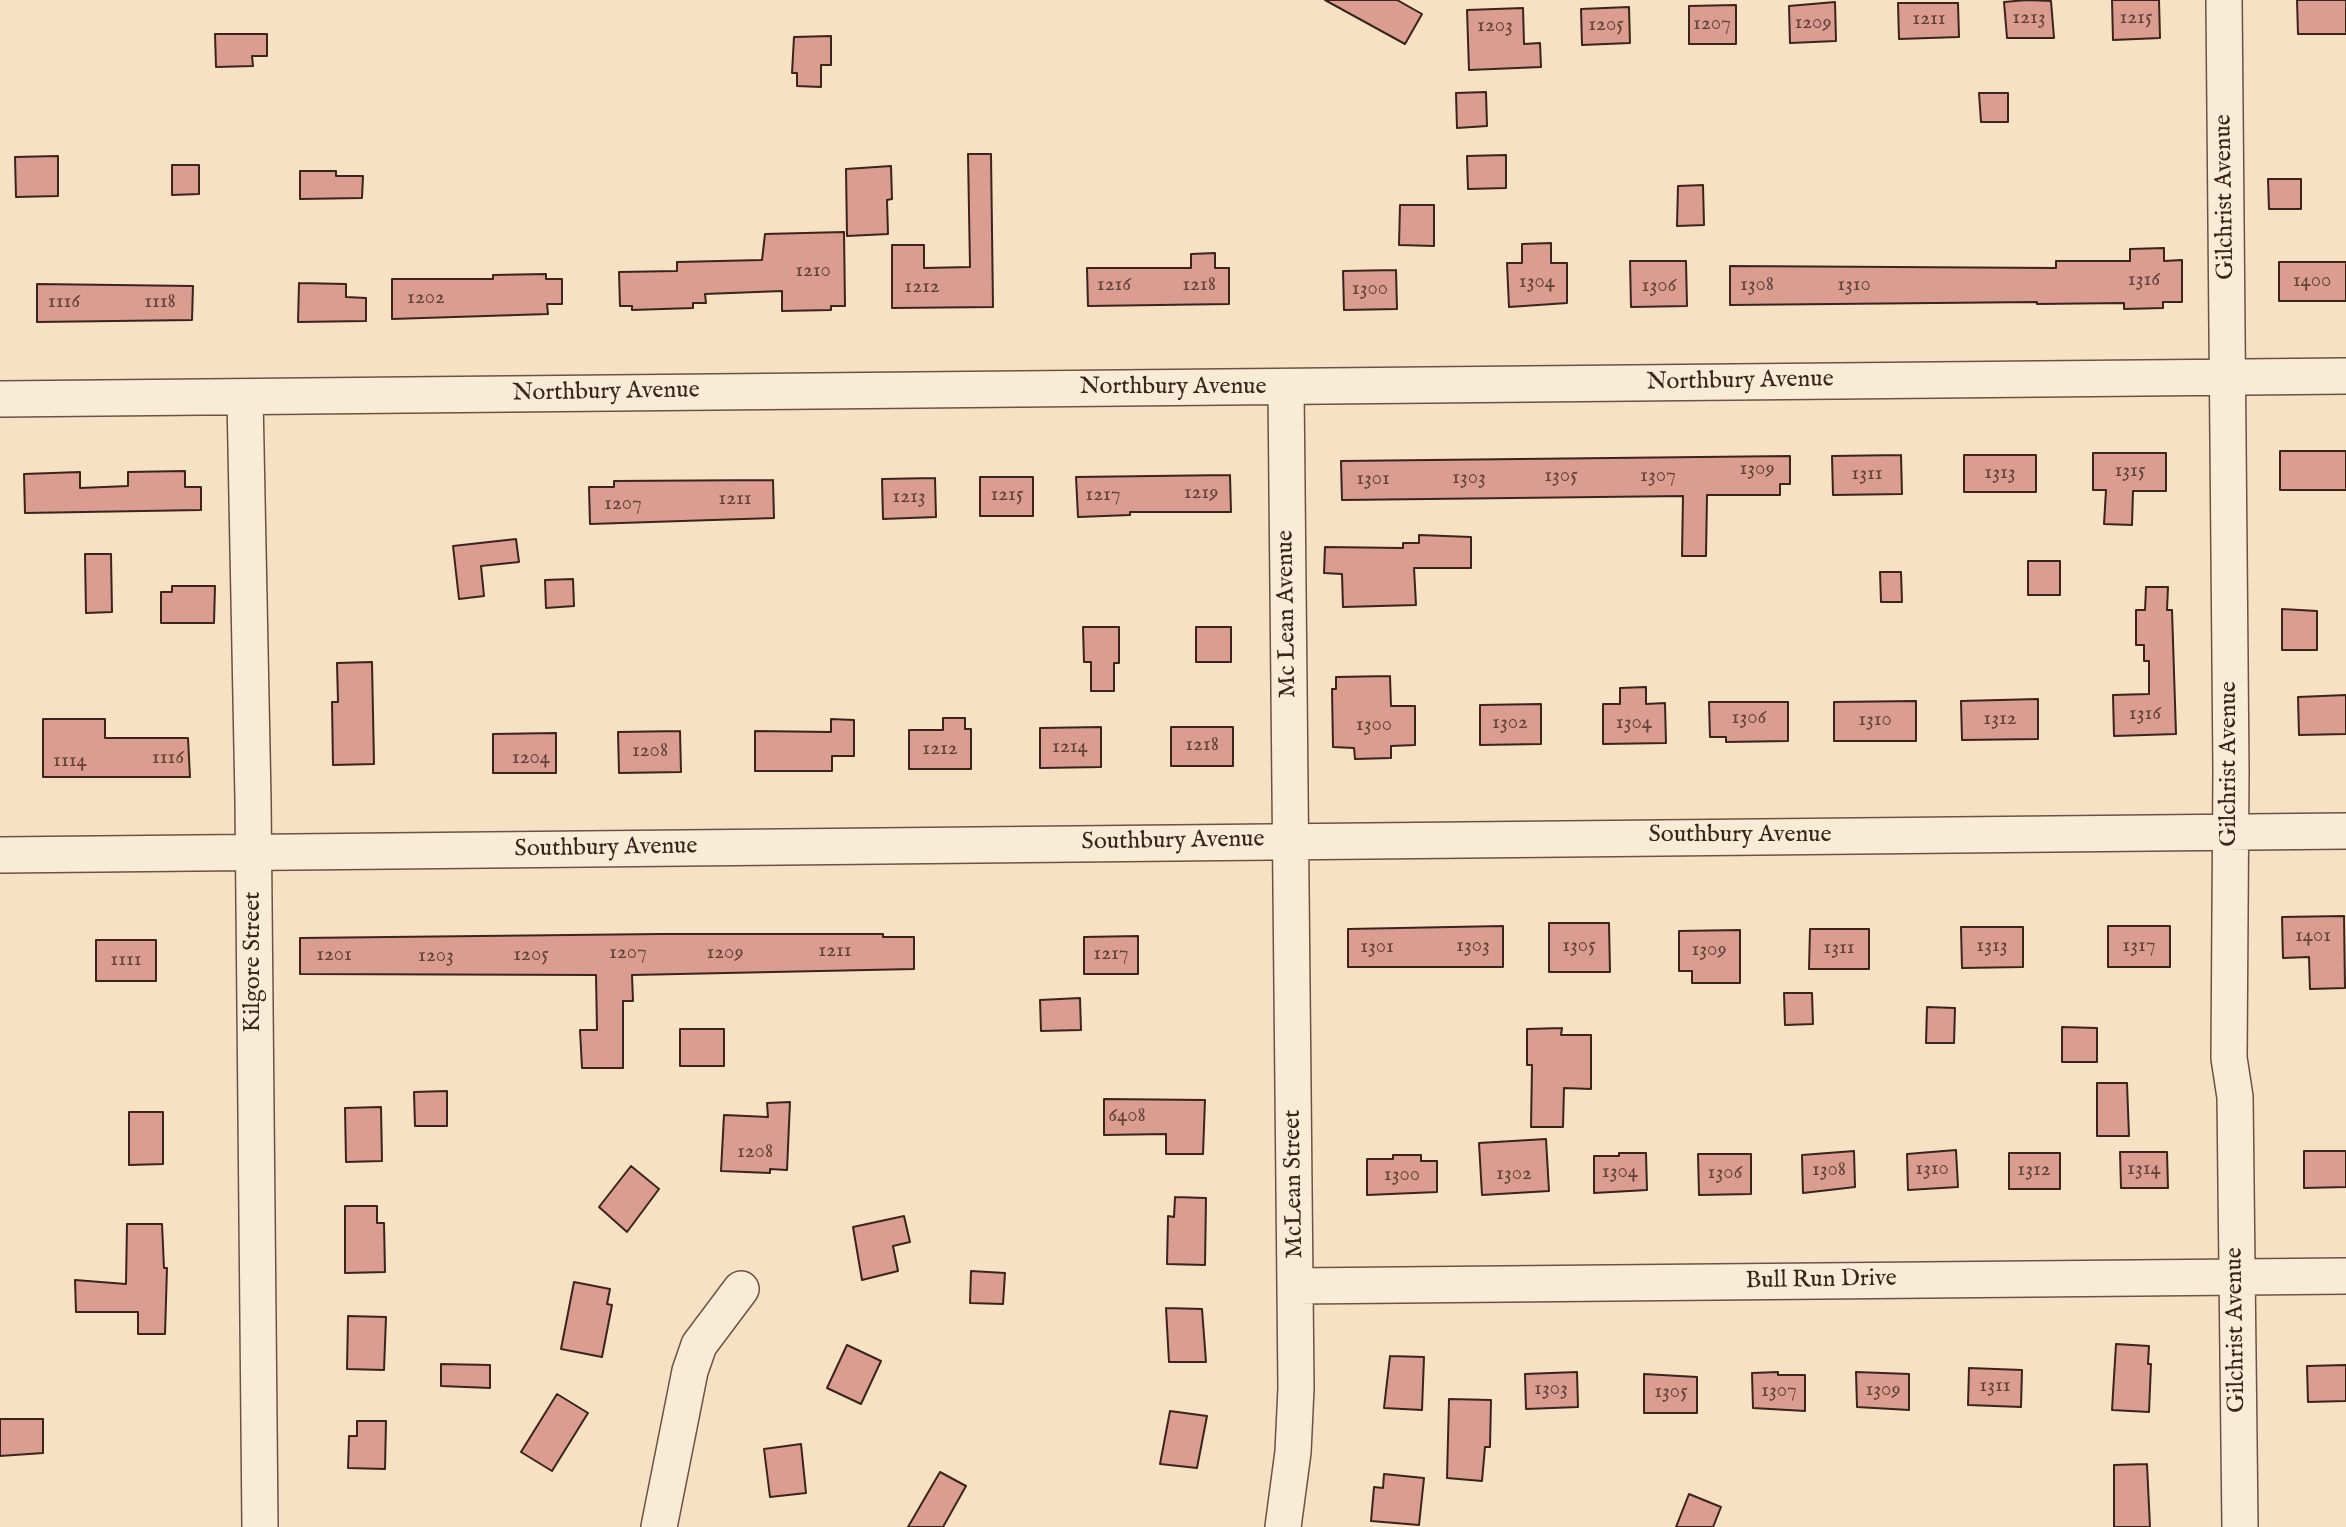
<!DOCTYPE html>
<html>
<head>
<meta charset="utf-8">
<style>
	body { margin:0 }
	canvas { display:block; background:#f6e1c2 }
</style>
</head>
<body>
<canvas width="2346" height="1527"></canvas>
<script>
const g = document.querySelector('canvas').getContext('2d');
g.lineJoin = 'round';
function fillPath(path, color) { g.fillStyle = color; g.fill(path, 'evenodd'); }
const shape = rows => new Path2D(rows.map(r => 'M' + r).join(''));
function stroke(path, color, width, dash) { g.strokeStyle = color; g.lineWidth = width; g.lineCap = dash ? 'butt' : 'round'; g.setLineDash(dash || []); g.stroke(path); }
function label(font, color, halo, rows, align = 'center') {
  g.font = font + ' "IM FELL English",serif'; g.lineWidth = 5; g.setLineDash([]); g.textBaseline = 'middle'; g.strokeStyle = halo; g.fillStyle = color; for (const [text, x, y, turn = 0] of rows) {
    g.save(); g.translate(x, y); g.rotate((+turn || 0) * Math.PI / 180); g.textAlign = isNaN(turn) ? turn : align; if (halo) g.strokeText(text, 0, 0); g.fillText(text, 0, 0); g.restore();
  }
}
const building = shape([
	[1325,0,1397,0,1422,14,1405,44,1325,0],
	[2027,0,2051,1,2054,38,2007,38,2004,2,2027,0],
	[2112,0,2159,0,2160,38,2113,40,2112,0],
	[2297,0,2346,0,2346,34,2298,34,2297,0],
	[1835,2,1836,41,1790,43,1789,6,1835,2],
	[1898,3,1958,3,1959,37,1899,39,1898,3],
	[1736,5,1736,44,1689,44,1689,6,1736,5],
	[1629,7,1630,43,1582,45,1581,9,1629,7],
	[1523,8,1524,44,1540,43,1541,67,1469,70,1467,10,1523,8],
	[215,34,267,34,267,56,252,56,253,66,216,67,215,34],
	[831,36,831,65,821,65,821,87,797,86,797,73,792,73,794,37,831,36],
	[1486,92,1487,126,1457,128,1456,93,1486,92],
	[1979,93,2008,93,2008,122,1981,122,1979,93],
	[968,154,991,154,993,307,892,308,892,245,924,245,924,268,970,267,968,154],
	[1506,155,1506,188,1468,189,1467,156,1506,155],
	[58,156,58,196,16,197,15,157,58,156],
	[172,165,199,165,199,194,172,195,172,165],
	[891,166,892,199,887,200,888,234,847,236,846,169,891,166],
	[300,171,336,171,336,176,363,176,362,198,300,199,300,171],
	[2268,179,2301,179,2301,209,2269,209,2268,179],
	[1703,185,1704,225,1677,226,1678,186,1703,185],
	[1400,205,1434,205,1434,246,1399,245,1400,205],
	[844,232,845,306,831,306,831,310,782,311,782,291,705,294,706,303,693,303,693,308,632,310,632,306,620,306,619,272,677,271,677,262,762,260,765,234,844,232],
	[1551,243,1551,263,1567,263,1567,303,1509,307,1507,263,1522,263,1522,244,1551,243],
	[2164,248,2164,261,2182,260,2182,302,2163,302,2163,308,2124,309,2124,303,2037,304,2037,302,1730,305,1730,266,2056,268,2056,261,2130,261,2130,249,2164,248],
	[1215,253,1215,268,1229,268,1229,304,1088,306,1087,268,1191,268,1191,254,1215,253],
	[1630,261,1686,261,1687,306,1631,307,1630,261],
	[2279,262,2346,262,2346,301,2279,301,2279,262],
	[1396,270,1397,309,1344,310,1343,271,1396,270],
	[546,274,546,279,562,279,562,304,547,304,548,314,392,319,392,279,493,279,493,275,546,274],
	[299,283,346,284,346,297,366,298,366,321,298,322,299,283],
	[37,284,193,286,192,320,37,322,37,284],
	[2280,451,2346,451,2346,490,2280,490,2280,451],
	[2093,453,2166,453,2166,491,2133,491,2132,525,2104,524,2106,490,2093,490,2093,453],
	[1901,455,1902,494,1833,495,1832,456,1901,455],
	[1964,455,2036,455,2036,492,1964,492,1964,455],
	[1790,456,1790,484,1780,484,1780,495,1707,495,1706,556,1682,556,1683,496,1342,500,1341,461,1790,456],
	[185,471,185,487,201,487,201,510,25,513,24,474,80,472,80,488,128,486,128,472,185,471],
	[1230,475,1231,512,1130,512,1130,515,1078,517,1076,477,1230,475],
	[980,477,1033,477,1033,516,980,516,980,477],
	[935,478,936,517,883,519,882,479,935,478],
	[773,480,774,518,590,524,589,487,614,487,614,481,773,480],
	[1419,535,1471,537,1471,568,1414,568,1416,605,1343,607,1342,574,1324,573,1325,547,1403,548,1403,543,1419,543,1419,535],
	[516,539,519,562,481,566,484,596,459,599,453,546,516,539],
	[85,554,111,554,112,612,86,613,85,554],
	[2028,561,2060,561,2060,595,2028,595,2028,561],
	[1880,572,1901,572,1902,602,1881,602,1880,572],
	[573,579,574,606,546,608,545,580,573,579],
	[172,586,215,586,214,623,161,623,161,592,172,592,172,586],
	[2146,587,2168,587,2167,610,2172,610,2176,734,2114,736,2113,695,2149,694,2149,661,2144,661,2144,645,2136,645,2136,610,2145,610,2146,587],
	[2282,609,2317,611,2317,650,2282,650,2282,609],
	[1083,627,1119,627,1119,663,1114,663,1114,691,1091,691,1091,662,1084,662,1083,627],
	[1196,627,1231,627,1231,662,1196,662,1196,627],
	[372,662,374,764,333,765,332,702,338,702,337,663,372,662],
	[1390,676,1391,706,1415,706,1415,745,1391,746,1391,758,1355,759,1354,748,1333,747,1332,689,1336,689,1336,677,1390,676],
	[1646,687,1646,704,1665,703,1666,743,1603,744,1603,704,1620,704,1620,688,1646,687],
	[2346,695,2346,734,2299,735,2298,697,2346,695],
	[2038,699,2038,739,1962,740,1961,701,2038,699],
	[1916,701,1916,741,1834,741,1834,702,1916,701],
	[1709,702,1788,702,1788,741,1726,742,1726,737,1710,737,1709,702],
	[1541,704,1541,744,1480,745,1480,705,1541,704],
	[943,718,965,718,965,729,971,729,971,769,909,769,909,730,943,730,943,718],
	[43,719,105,719,105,738,188,738,190,777,43,777,43,719],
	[831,719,854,720,854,756,832,756,832,771,755,771,755,731,831,732,831,719],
	[1101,727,1101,767,1040,768,1040,728,1101,727],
	[1171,727,1233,727,1233,766,1171,766,1171,727],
	[680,731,681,772,619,773,618,732,680,731],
	[556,733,556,773,493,773,493,734,556,733],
	[2344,916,2345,988,2310,989,2309,957,2283,958,2282,917,2344,916],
	[1549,923,1609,923,1610,972,1549,972,1549,923],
	[1503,926,1503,967,1348,967,1348,929,1503,926],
	[2108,926,2170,926,2170,967,2108,967,2108,926],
	[1961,927,2023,927,2023,967,1962,968,1961,927],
	[1810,929,1869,929,1869,969,1809,969,1810,929],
	[1740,930,1740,983,1692,983,1692,971,1679,971,1679,931,1740,930],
	[660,934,883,934,883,937,914,937,914,969,632,975,633,1001,623,1001,623,1068,582,1068,580,1030,597,1030,596,975,300,974,300,938,660,934],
	[1138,936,1138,974,1084,974,1084,937,1138,936],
	[96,940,156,940,156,981,96,981,96,940],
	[1784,993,1812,993,1813,1024,1785,1025,1784,993],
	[1080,998,1081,1030,1041,1031,1040,1000,1080,998],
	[1927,1007,1955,1008,1954,1043,1926,1043,1927,1007],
	[2062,1027,2097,1028,2097,1062,2062,1062,2062,1027],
	[1562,1028,1561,1035,1591,1035,1591,1089,1564,1088,1563,1127,1531,1127,1532,1065,1527,1065,1527,1029,1562,1028],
	[680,1029,724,1029,724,1066,680,1066,680,1029],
	[2097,1083,2127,1083,2129,1136,2097,1136,2097,1083],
	[447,1091,447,1126,415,1126,414,1092,447,1091],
	[1104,1099,1205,1100,1203,1154,1166,1154,1166,1134,1104,1135,1104,1099],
	[790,1102,787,1170,770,1169,770,1173,721,1171,724,1115,768,1117,767,1103,790,1102],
	[381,1107,382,1161,346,1162,345,1108,381,1107],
	[129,1112,163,1112,163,1164,129,1165,129,1112],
	[1546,1139,1549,1191,1482,1195,1479,1143,1546,1139],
	[1956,1150,1958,1187,1908,1190,1907,1154,1956,1150],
	[1854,1151,1855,1187,1803,1193,1802,1155,1854,1151],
	[2304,1151,2346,1151,2346,1187,2304,1188,2304,1151],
	[2120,1152,2167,1152,2168,1188,2121,1188,2120,1152],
	[1619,1153,1646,1153,1647,1190,1594,1193,1594,1156,1619,1156,1619,1153],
	[2009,1153,2060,1153,2060,1189,2009,1189,2009,1153],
	[1698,1154,1751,1154,1751,1194,1699,1195,1698,1154],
	[1393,1155,1421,1155,1421,1161,1437,1161,1437,1192,1367,1195,1367,1159,1393,1159,1393,1155],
	[631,1166,659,1189,627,1232,599,1207,631,1166],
	[1175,1197,1206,1198,1205,1265,1167,1264,1168,1216,1174,1217,1175,1197],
	[345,1206,377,1206,377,1223,384,1223,385,1272,345,1273,345,1206],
	[904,1216,910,1242,893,1246,898,1271,862,1280,853,1227,904,1216],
	[127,1224,162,1224,164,1268,167,1268,165,1334,138,1334,138,1312,76,1312,75,1280,126,1284,127,1224],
	[971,1271,1005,1273,1003,1304,970,1303,971,1271],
	[574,1282,610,1289,607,1304,612,1305,602,1357,561,1349,574,1282],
	[1166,1308,1202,1309,1206,1362,1169,1362,1166,1308],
	[348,1316,386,1317,384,1370,347,1369,348,1316],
	[2116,1344,2149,1346,2148,1364,2151,1364,2149,1412,2112,1410,2116,1344],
	[847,1345,881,1361,861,1404,827,1388,847,1345],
	[1390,1356,1424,1357,1422,1410,1384,1408,1390,1356],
	[441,1364,490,1365,490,1388,441,1386,441,1364],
	[2346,1365,2346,1401,2308,1402,2307,1366,2346,1365],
	[1969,1368,2022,1370,2021,1407,1968,1405,1969,1368],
	[1577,1372,1578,1407,1526,1409,1525,1374,1577,1372],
	[1778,1372,1778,1375,1805,1375,1805,1411,1753,1408,1752,1373,1778,1372],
	[1856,1372,1909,1374,1909,1410,1857,1407,1856,1372],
	[1644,1374,1697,1377,1697,1413,1644,1413,1644,1374],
	[557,1394,588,1413,552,1471,521,1452,557,1394],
	[1449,1399,1491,1400,1490,1447,1485,1447,1482,1481,1447,1478,1449,1399],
	[1170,1411,1207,1416,1197,1468,1160,1464,1170,1411],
	[0,1419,43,1419,43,1453,0,1456,0,1419],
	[357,1421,386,1421,385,1469,348,1468,349,1436,357,1436,357,1421],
	[801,1444,806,1493,770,1497,764,1449,801,1444],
	[2147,1464,2150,1527,2114,1527,2114,1465,2147,1464],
	[940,1472,966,1486,943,1527,908,1527,940,1472],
	[1384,1474,1424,1478,1419,1525,1371,1521,1374,1487,1383,1488,1384,1474],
	[1689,1494,1721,1507,1713,1527,1676,1527,1689,1494]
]);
const street = shape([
	[2224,0,2231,770,2229,1058,2235,1097,2240,1527],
	[245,398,253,800,260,1527],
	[0,399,2346,376],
	[0,855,2346,831],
	[1296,1286,2346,1276],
	[659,1527,690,1371,699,1345,741,1289],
	[1283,1527,1293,1452,1296,1388,1286,388]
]);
const numberNames = [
	["1213",2029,19],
	["1215",2136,19],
	["1211",1929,20],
	["1209",1813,24],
	["1207",1712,25],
	["1205",1606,26],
	["1203",1495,27],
	["1210",813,272],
	["1316",2144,281],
	["1400",2312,282],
	["1304",1537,283],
	["1216",1114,286],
	["1218",1199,286],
	["1308",1757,286],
	["1310",1854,286],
	["1306",1659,287],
	["1212",922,288],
	["1300",1370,290],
	["1202",426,299],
	["1116",64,303],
	["1118",160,303],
	["1309",1757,470],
	["1315",2130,472],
	["1313",2000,474],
	["1311",1867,475],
	["1305",1561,477],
	["1307",1658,477],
	["1303",1469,479],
	["1301",1373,480],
	["1219",1201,494],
	["1215",1007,496],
	["1217",1103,496],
	["1213",909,498],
	["1211",735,500],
	["1207",623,505],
	["1316",2145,715],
	["1306",1749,719],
	["1312",2000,720],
	["1310",1875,721],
	["1302",1510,724],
	["1304",1634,724],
	["1300",1374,726],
	["1218",1202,746],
	["1214",1070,748],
	["1212",940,750],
	["1208",650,752],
	["1116",168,759],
	["1204",531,759],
	["1114",70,762],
	["1401",2313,937],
	["1303",1473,947],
	["1305",1579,947],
	["1313",1992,947],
	["1317",2139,947],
	["1301",1377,948],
	["1311",1839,949],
	["1309",1709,951],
	["1211",835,952],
	["1207",628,954],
	["1209",725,954],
	["1217",1111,955],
	["1201",334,956],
	["1205",531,956],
	["1203",436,957],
	["1111",126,961],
	["6408",1127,1117],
	["1208",755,1153],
	["1310",1932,1170],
	["1314",2144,1170],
	["1308",1829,1171],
	["1312",2034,1171],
	["1304",1620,1173],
	["1306",1725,1174],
	["1302",1514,1175],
	["1300",1402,1176],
	["1311",1995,1387],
	["1303",1551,1390],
	["1309",1883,1391],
	["1307",1779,1392],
	["1305",1671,1393]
];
const streetNames = [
	["Gilchrist Avenue",2226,197,-91],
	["Northbury Avenue",1740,382,-1],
	["Northbury Avenue",1173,388],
	["Northbury Avenue",606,393,-1],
	["Mc Lean Avenue",1288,614,-91],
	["Gilchrist Avenue",2230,764,-90],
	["Southbury Avenue",1740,836],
	["Southbury Avenue",1173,842,-1],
	["Southbury Avenue",606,849,-1],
	["Kilgore Street",254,962,-90],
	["McLean Street",1295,1184,-91],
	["Bull Run Drive",1821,1281,-1],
	["Gilchrist Avenue",2237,1330,-91]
];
fillPath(building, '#da9d90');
stroke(building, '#3b241a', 2);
stroke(street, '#6a5344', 38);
stroke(street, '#f9ecd7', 35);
label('21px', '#634238', null, numberNames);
label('24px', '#3b241a', '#f9ecd7', streetNames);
</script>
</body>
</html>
